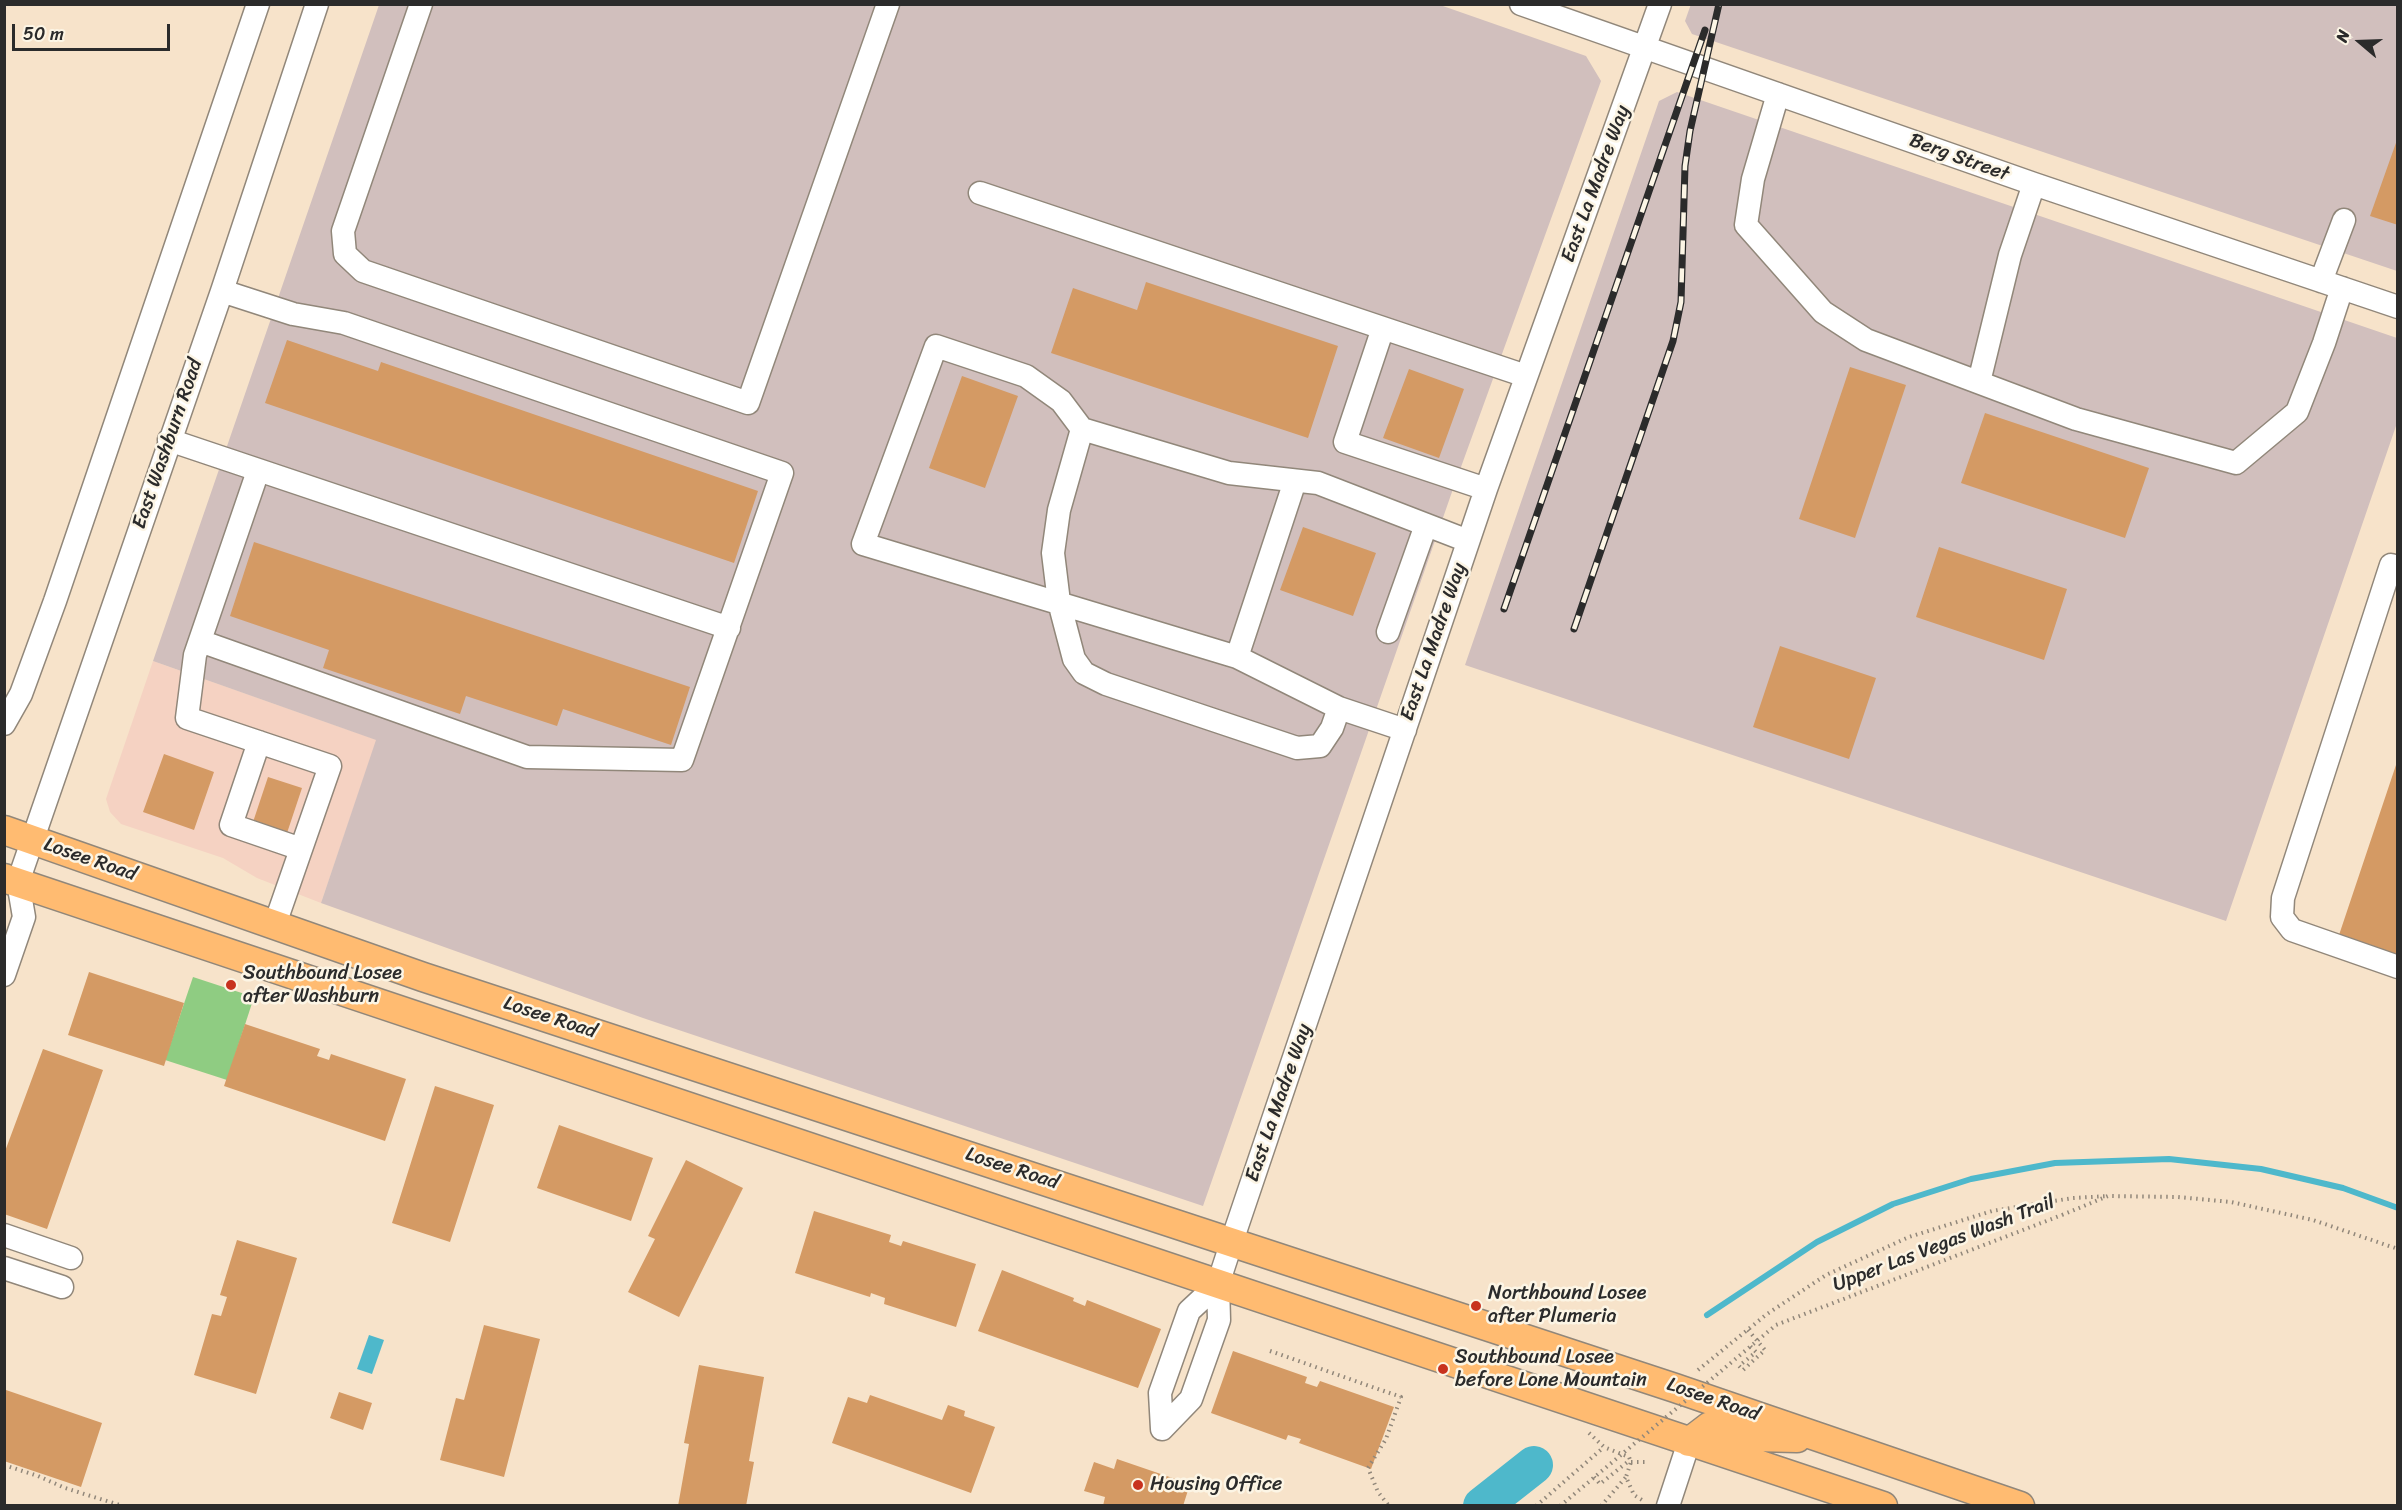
<!DOCTYPE html>
<html>
<head>
<meta charset="utf-8">
<style>
	body { margin:0 }
	#map { position:relative; width:2402px; height:1510px; overflow:hidden; background:#f7e3ca; font-family:Sriracha,sans-serif }
	canvas { display:block }
	.frame { position:absolute; inset:0; border:6px solid #2b2b2b; pointer-events:none }
	.north { position:absolute; left:2330px; top:12px; width:60px; height:60px; -webkit-text-stroke:4px #fcf5e5; paint-order:stroke; rotate:289deg; font-size:16px; font-weight:700; line-height:24px; text-align:center; color:#2b2b2b }
	.north::after { content:''; display:block; margin:auto; width:21px; height:27px; background:#2b2b2b; clip-path:polygon(50% 0,100% 100%,50% 72%,0 100%) }
	.scale { position:absolute; left:12px; top:24px; width:158px; height:27px; box-sizing:border-box; border:3px solid #2b2b2b; border-top:0; padding-left:8px; font-size:18px; line-height:21px; white-space:nowrap; color:#2b2b2b; -webkit-text-stroke:4px #fcf5e5; paint-order:stroke }
</style>
</head>
<body>
<div id="map">
<canvas width="2402" height="1510"></canvas>
<div class="frame"></div>
<div class="north">N</div>
<div class="scale">50 m</div>
</div>
<script>
const g = document.querySelector('canvas').getContext('2d');
g.lineJoin = 'round';
function fillPath(path, color) { g.fillStyle = color; g.fill(path, 'evenodd'); }
const shape = rows => new Path2D(rows.map(r => 'M' + r).join(''));
function stroke(path, color, width, dash) { g.strokeStyle = color; g.lineWidth = width; g.lineCap = dash ? 'butt' : 'round'; g.setLineDash(dash || []); g.stroke(path); }
function label(font, color, halo, rows, align = 'center') {
  g.font = font + ' Sriracha,sans-serif'; g.lineWidth = 5; g.setLineDash([]); g.textBaseline = 'middle'; g.strokeStyle = halo; g.fillStyle = color; for (const [text, x, y, turn = 0] of rows) {
    g.save(); g.translate(x, y); g.rotate((+turn || 0) * Math.PI / 180); g.textAlign = isNaN(turn) ? turn : align; if (halo) g.strokeText(text, 0, 0); g.fillText(text, 0, 0); g.restore();
  }
}
const built = shape([
	[153,661,377,740,321,903,257,878,223,858,121,824,110,812,106,799]
]);
const industrial = shape([
	[1691,4,2397,5,2397,271,1692,34,1685,21],
	[379,5,1440,5,1586,56,1601,81,1453,489,1203,1206,643,1018,321,903,376,740,153,661],
	[1677,92,2397,338,2397,423,2226,921,1465,665,1659,101]
]);
const green = shape([
	[193,977,254,997,227,1080,165,1060]
]);
const water = shape([
	[369,1335,384,1340,372,1374,357,1369]
]);
const stream = shape([
	[1707,1315,1817,1242,1893,1204,1971,1179,2055,1163,2169,1159,2261,1169,2343,1188,2398,1208]
]);
const river = shape([
	[1482,1506,1534,1465]
]);
const building = shape([
	[2397,140,2398,140,2398,225,2370,216],
	[1146,282,1338,346,1308,438,1051,353,1073,288,1137,310],
	[287,340,378,371,381,362,758,491,734,563,265,403],
	[1850,367,1906,385,1855,538,1799,519],
	[1409,369,1464,389,1439,458,1383,438],
	[962,376,1018,396,985,488,929,468],
	[1985,413,2149,468,2125,538,1961,483],
	[1303,527,1376,553,1353,616,1280,590],
	[254,542,690,687,671,745,563,709,557,726,466,696,460,714,323,668,329,650,230,616],
	[1939,547,2067,589,2044,660,1916,617],
	[1780,646,1876,678,1849,759,1753,727],
	[164,754,214,772,194,830,143,812],
	[2397,762,2398,762,2398,958,2338,938],
	[268,777,302,788,285,839,251,828],
	[89,972,184,1003,164,1066,68,1035],
	[245,1024,320,1049,317,1056,329,1060,331,1054,406,1079,385,1141,224,1086],
	[43,1049,103,1070,47,1229,4,1214,4,1154],
	[435,1086,494,1105,450,1242,392,1223],
	[559,1125,653,1158,631,1221,537,1188],
	[686,1160,743,1188,679,1317,628,1292,655,1239,648,1236],
	[814,1211,891,1235,889,1242,901,1246,903,1241,976,1264,956,1327,884,1304,885,1298,871,1293,870,1297,795,1273],
	[237,1240,297,1258,256,1394,194,1375,212,1314,221,1316,227,1297,220,1295],
	[1002,1270,1074,1298,1073,1301,1085,1306,1087,1300,1161,1329,1138,1388,978,1331],
	[484,1325,540,1339,504,1477,440,1460,456,1398,464,1400],
	[1233,1351,1307,1377,1305,1383,1317,1387,1320,1381,1394,1407,1371,1469,1299,1443,1301,1439,1288,1435,1286,1440,1211,1413],
	[699,1365,764,1377,749,1461,754,1462,746,1506,678,1506,689,1444,684,1443],
	[6,1390,102,1423,81,1487,4,1461],
	[339,1392,372,1403,363,1430,330,1418],
	[870,1395,942,1420,948,1405,965,1411,964,1416,995,1427,971,1493,832,1443,848,1397,867,1403],
	[1117,1459,1190,1484,1183,1506,1103,1506,1105,1497,1084,1491,1094,1462,1114,1469]
]);
const path = shape([
	[2062,1215,2108,1196,2178,1197,2231,1202,2313,1220,2398,1249],
	[1748,1330,1765,1350,1743,1370,1739,1366,1756,1352,1750,1346],
	[1270,1351,1401,1397,1386,1439,1368,1468,1378,1492,1389,1506],
	[1698,1370,1767,1314,1826,1275,1909,1237,1992,1211,2073,1198,2108,1196],
	[1589,1433,1604,1447,1629,1457,1631,1462,1626,1477,1634,1495,1642,1500],
	[1631,1462,1648,1462],
	[4,1465,38,1476,65,1488,123,1506],
	[1594,1477,1600,1484,1630,1460],
	[1536,1506,1604,1447],
	[1601,1506,1626,1477]
]);
const minor = shape([
	[421,4,343,231,345,254,363,271,748,403,888,4],
	[1521,4,2034,184,2398,307],
	[1778,94,1753,179,1746,225,1823,312,1866,340,2076,419,2236,463,2297,412,2324,343,2342,288],
	[980,193,1526,376],
	[2321,281,2344,220],
	[1383,328,1345,442,1486,489],
	[1979,382,2010,255,2034,184],
	[1082,429,1059,510,1053,553,1059,602,1074,659,1084,673,1106,684,1297,748,1320,746,1332,728,1339,708],
	[169,440,729,628],
	[258,471,195,655,187,718,330,766,275,924],
	[1295,481,1237,657,863,544,936,346,1026,376,1061,401,1082,429,1229,473,1318,483,1468,541],
	[2398,567,2391,565,2283,898,2282,917,2292,930,2398,967],
	[1388,632,1426,525],
	[200,641,527,757,682,760,782,473,344,323,293,314,222,291],
	[1237,657,1339,708,1405,730],
	[4,724,21,694,55,601,258,4],
	[259,742,231,825,301,849],
	[4,975,24,917,18,882,222,291,317,4],
	[4,1235,71,1258],
	[4,1268,62,1287],
	[1162,1429,1191,1399,1219,1320,1218,1284,1232,1241,1486,489,1660,4],
	[1162,1429,1160,1393,1189,1311,1218,1284],
	[1668,1506,1689,1442]
]);
const major = shape([
	[4,830,423,977,1675,1388,2020,1506],
	[4,878,1883,1506],
	[1689,1442,1710,1426,1753,1437,1797,1438]
]);
const rail = shape([
	[1504,609,1705,30],
	[1574,629,1673,341,1681,302,1685,166,1690,131,1719,4]
]);
const pathBridge = shape([
	[1560,1506,1776,1325,2062,1215]
]);
const markers = [
	[231,985,6,"#c8321e"],
	[1476,1306,6,"#c8321e"],
	[1443,1369,6,"#c8321e"],
	[1138,1485,6,"#c8321e"]
];
const streetNames = [
	["Berg Street",1959,158,20],
	["East La Madre Way",1596,184,-70],
	["East Washburn Road",168,444,-71],
	["East La Madre Way",1434,642,-71],
	["Losee Road",90,860,19],
	["Losee Road",550,1018,18],
	["East La Madre Way",1279,1103,-71],
	["Losee Road",1012,1169,18],
	["Upper Las Vegas Wash Trail",1944,1244,-21],
	["Losee Road",1713,1400,19]
];
const poiNames = [
	["Southbound Losee",243,974],
	["after Washburn",243,997],
	["Northbound Losee",1488,1294],
	["after Plumeria",1488,1317],
	["Southbound Losee",1455,1358],
	["before Lone Mountain",1455,1381],
	["Housing Office",1150,1485]
];
fillPath(built, '#f5d2c2');
fillPath(industrial, '#d1bfbd');
fillPath(green, '#8fcc82');
fillPath(water, '#4eb8cb');
stroke(stream, '#4eb8cb', 6);
stroke(river, '#4eb8cb', 38);
fillPath(building, '#d49a64');
stroke(minor, '#91877a', 25);
stroke(major, '#91877a', 31);
stroke(path, '#91877a', 4, [1.5, 4.5]);
stroke(minor, '#fff', 22);
stroke(major, '#ffbb71', 28);
stroke(rail, '#2b2b2b', 7);
stroke(rail, '#fcf5e5', 4.5, [14]);
stroke(pathBridge, '#91877a', 4, [1.5, 4.5]);
for (const [x, y, r, color] of markers) { const dot = new Path2D(); dot.arc(x, y, r, 0, 2 * Math.PI); g.fillStyle = color; g.fill(dot); stroke(dot, '#fcf5e5', 2); }
label('20px', '#2b2b2b', '#fcf5e5', streetNames);
label('20px', '#2b2b2b', '#fcf5e5', poiNames, 'left');
</script>
</body>
</html>
